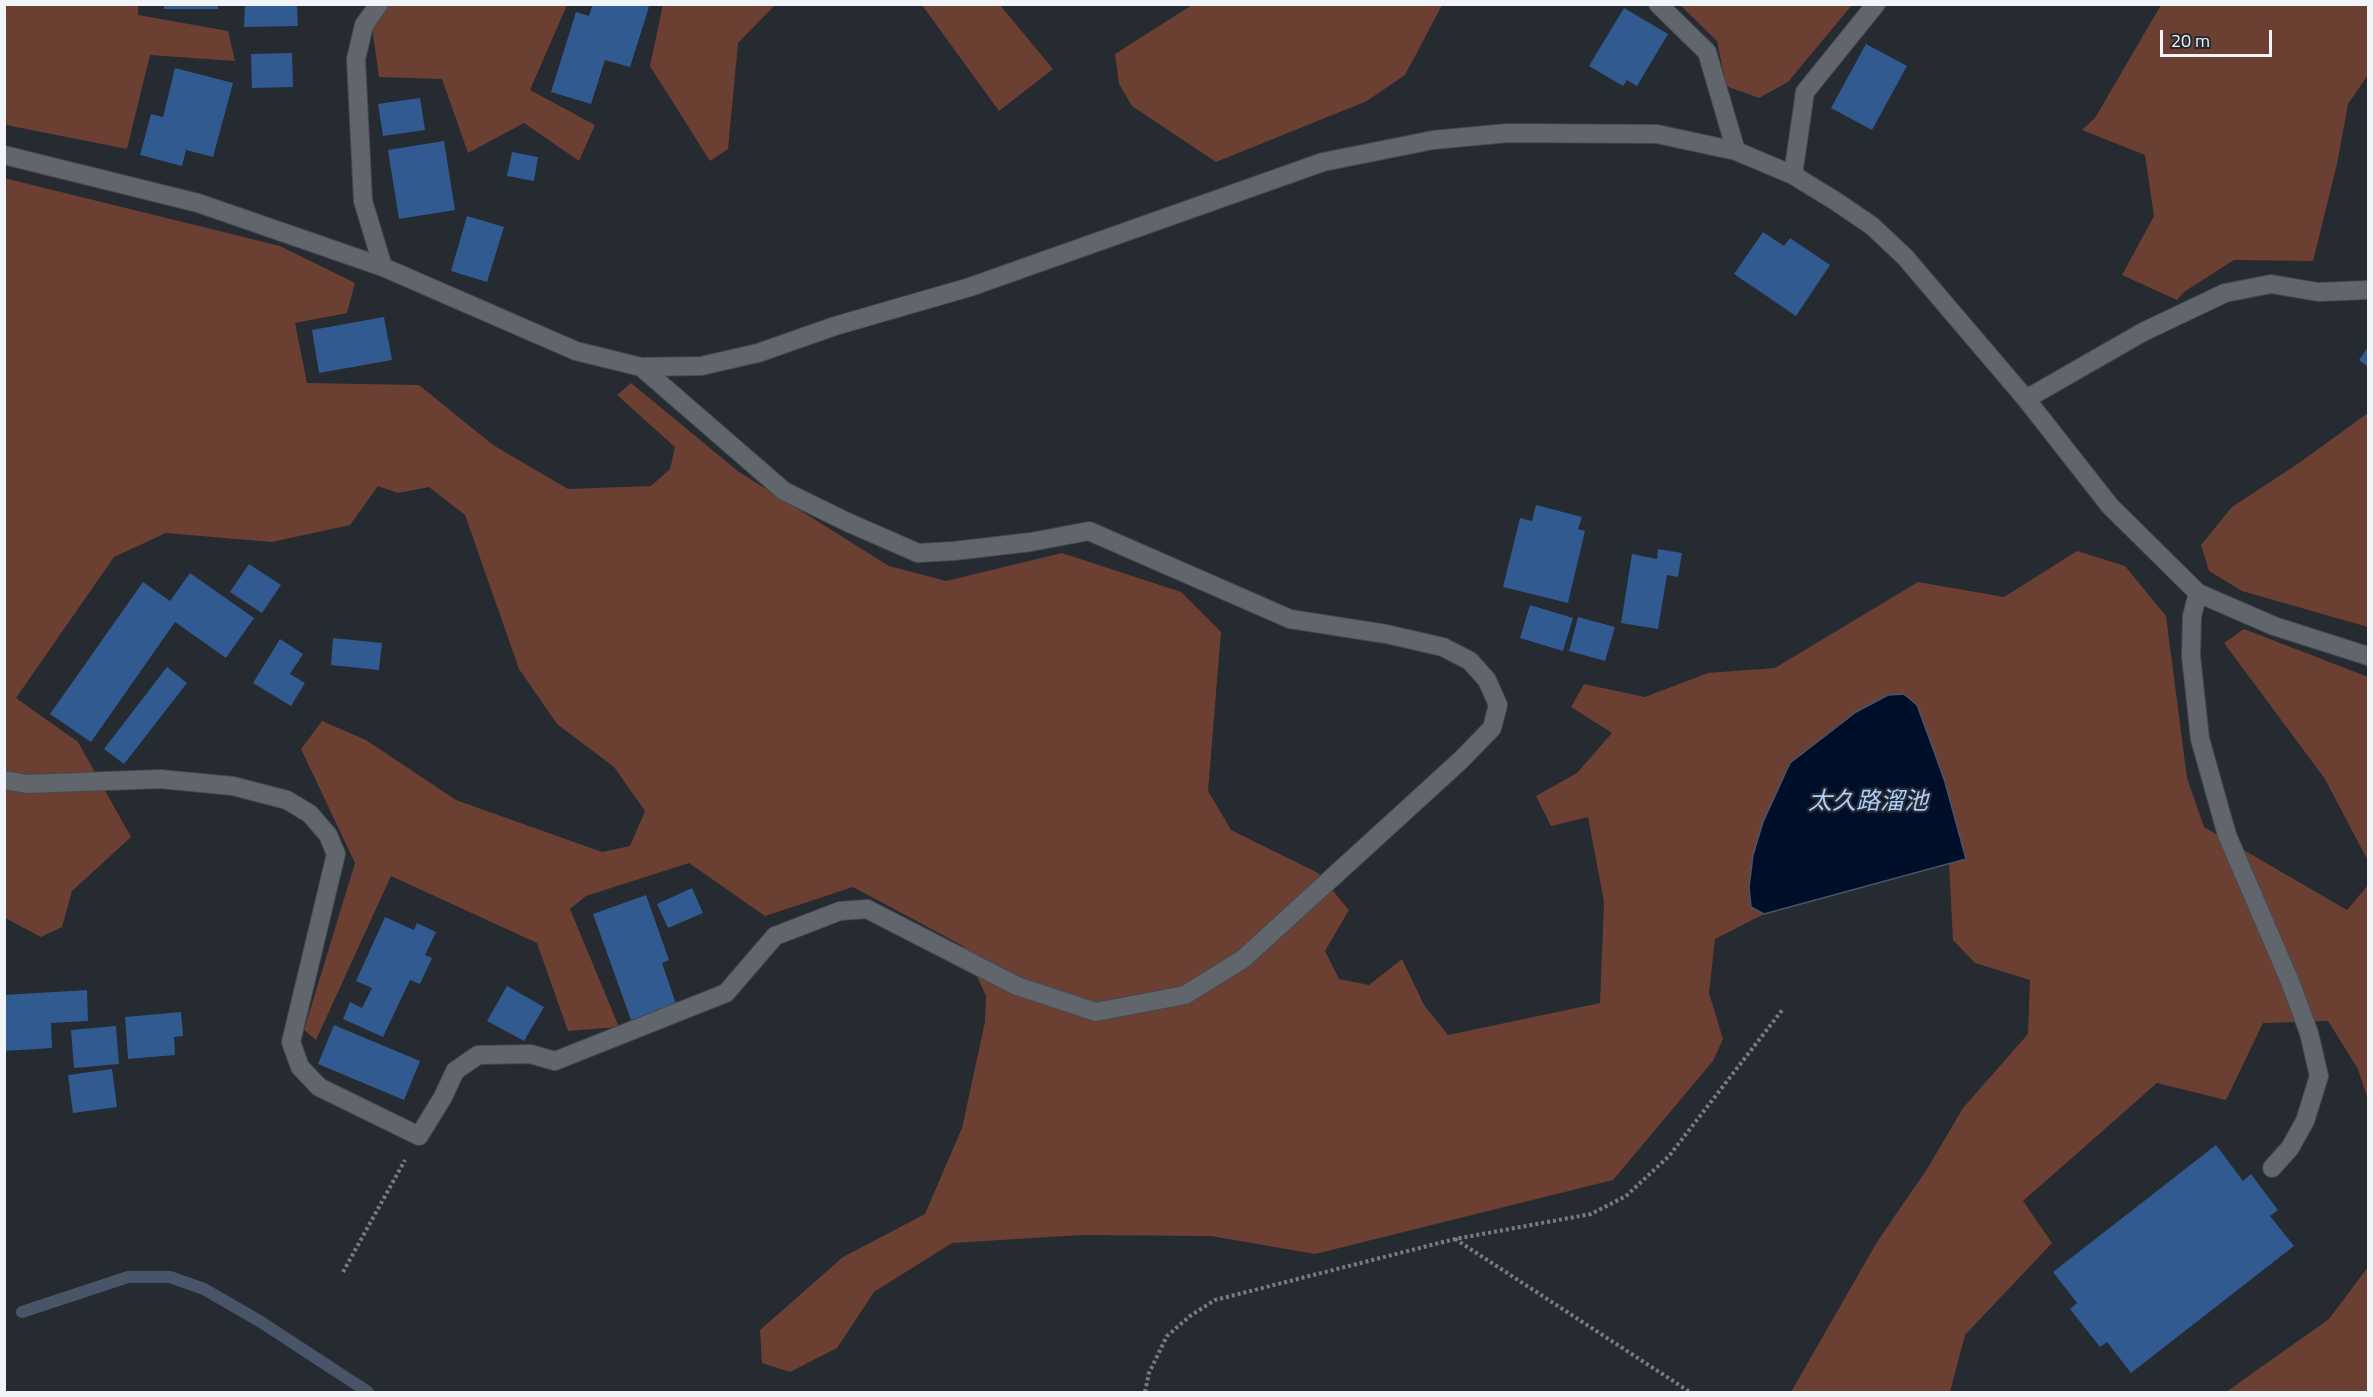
<!DOCTYPE html>
<html>
<head>
<meta charset="utf-8">
<style>
	body { margin:0 }
	#map { position:relative; width:2373px; height:1397px; overflow:hidden; background:#262a31; font-family:"Titillium Web",sans-serif }
	canvas { display:block }
	.frame { position:absolute; inset:0; border:6px solid #f1f4f8; pointer-events:none }
	.scale { position:absolute; left:2160px; top:30px; width:112px; height:27px; box-sizing:border-box; border:3px solid #f1f4f8; border-top:0; padding-left:8px; font-size:18px; line-height:21px; white-space:nowrap; color:#f1f4f8; -webkit-text-stroke:4px #262a31; paint-order:stroke }
</style>
</head>
<body>
<div id="map">
<canvas width="2373" height="1397"></canvas>
<div class="frame"></div>
<div class="scale">20 m</div>
</div>
<script>
const g = document.querySelector('canvas').getContext('2d');
g.lineJoin = 'round';
function fillPath(path, color) { g.fillStyle = color; g.fill(path, 'evenodd'); }
const shape = rows => new Path2D(rows.map(r => 'M' + r).join(''));
function stroke(path, color, width, dash) { g.strokeStyle = color; g.lineWidth = width; g.lineCap = dash ? 'butt' : 'round'; g.setLineDash(dash || []); g.stroke(path); }
function label(font, color, halo, rows, align = 'center') {
  g.font = font + ' "Titillium Web","Noto Sans JP",sans-serif'; g.lineWidth = 4.5; g.setLineDash([]); g.textBaseline = 'middle'; g.strokeStyle = halo; g.fillStyle = color; for (const [text, x, y, turn = 0] of rows) {
    g.save(); g.translate(x, y); g.rotate((+turn || 0) * Math.PI / 180); g.textAlign = isNaN(turn) ? turn : align; if (halo) g.strokeText(text, 0, 0); g.fillText(text, 0, 0); g.restore();
  }
}
const green = shape([
	[663,4,775,5,738,43,728,149,710,161,650,66],
	[4,5,138,5,138,15,228,31,235,61,150,55,127,149,11,126,5,124],
	[369,5,567,5,530,90,595,125,579,161,524,123,468,153,442,79,379,77],
	[922,5,1000,5,1053,69,999,111],
	[1192,5,1192,4,1442,5,1405,75,1367,101,1216,162,1132,106,1119,84,1115,54],
	[1680,5,1852,5,1788,82,1759,98,1726,86,1717,41],
	[2161,5,2368,5,2368,75,2348,104,2337,164,2313,261,2234,260,2184,292,2177,300,2122,275,2154,216,2145,155,2082,130,2095,118],
	[4,178,280,246,355,283,347,313,295,323,307,383,419,385,493,445,568,489,651,486,670,469,675,447,617,395,631,383,739,472,889,566,946,581,1062,553,1181,592,1221,632,1208,791,1231,830,1318,873,1349,910,1325,951,1339,979,1369,985,1402,959,1424,1005,1448,1035,1600,1003,1604,902,1588,817,1551,826,1536,796,1577,773,1612,733,1571,707,1584,684,1645,697,1708,673,1775,668,1918,582,2004,597,2077,551,2125,566,2166,616,2187,778,2204,827,2347,910,2368,885,2368,1100,2358,1069,2328,1021,2263,1023,2226,1100,2157,1083,2023,1201,2052,1243,1965,1335,1950,1392,1791,1392,1877,1242,1927,1169,1963,1108,2028,1034,2030,980,1975,963,1953,940,1949,864,1966,859,1945,782,1917,705,1856,712,1790,763,1763,822,1753,856,1749,887,1751,907,1764,914,1715,939,1709,993,1723,1039,1713,1061,1613,1180,1315,1254,1211,1236,1081,1235,952,1243,874,1292,837,1348,790,1372,762,1363,760,1330,843,1257,925,1214,962,1128,985,1022,986,996,963,946,853,887,765,916,689,863,586,896,570,909,619,1027,568,1031,537,943,391,876,316,1040,304,1030,355,863,301,749,322,721,366,740,456,800,602,852,630,846,645,811,614,767,557,724,519,669,465,515,429,487,398,493,378,486,350,525,272,542,166,533,114,557,16,698,78,742,131,837,72,891,62,927,41,937,5,918],
	[2368,413,2368,627,2242,591,2209,571,2201,545,2232,507,2299,463],
	[2244,629,2368,677,2368,861,2325,779,2224,643],
	[2368,1267,2368,1392,2226,1392,2329,1319]
]);
const water = shape([
	[1904,694,1917,705,1931,743,1945,782,1966,859,1764,914,1751,907,1749,887,1753,855,1763,822,1790,763,1856,712,1888,695,1904,694]
]);
const stream = shape([
	[22,1312,128,1277,170,1277,204,1289,261,1322,368,1392]
]);
const building = shape([
	[164,4,218,4,218,9,164,9],
	[245,4,297,4,298,26,244,27],
	[593,4,640,4,649,7,630,67,605,60,591,104,551,92,576,12,589,16],
	[1624,8,1668,34,1637,86,1627,80,1623,86,1589,66],
	[1866,44,1907,66,1872,130,1831,108],
	[292,53,293,87,252,88,251,54],
	[175,68,233,83,213,157,186,150,182,166,140,155,151,114,163,117],
	[420,98,425,130,383,136,378,104],
	[444,141,455,210,399,219,388,150],
	[512,152,538,157,534,181,507,176],
	[467,216,504,227,487,282,451,271],
	[1763,232,1784,246,1790,238,1830,265,1796,316,1734,274],
	[384,317,392,360,319,373,312,330],
	[2368,347,2368,367,2359,360],
	[1536,505,1582,517,1578,529,1585,531,1568,603,1503,587,1520,518,1532,521],
	[1658,549,1682,553,1678,577,1667,575,1658,629,1621,623,1632,554,1657,559],
	[249,564,281,585,262,613,230,592],
	[190,573,254,618,226,658,175,622,91,742,50,714,143,582,170,601],
	[1530,605,1573,618,1563,651,1520,638],
	[1578,617,1615,627,1605,661,1569,651],
	[333,638,382,643,379,670,331,665],
	[280,639,303,654,290,674,305,683,291,706,253,683],
	[167,667,187,683,124,764,104,749],
	[692,888,703,913,668,928,657,904],
	[646,895,669,960,662,963,676,1004,631,1020,593,914],
	[385,917,414,930,417,923,436,932,425,955,432,958,420,984,410,980,383,1037,343,1019,350,1002,362,1008,372,988,356,981],
	[507,986,544,1007,524,1041,487,1021],
	[87,990,88,1021,51,1023,52,1048,4,1051,4,995],
	[181,1012,183,1036,174,1037,175,1055,128,1059,125,1017],
	[334,1025,420,1061,404,1100,318,1064],
	[116,1026,119,1064,74,1068,71,1030],
	[112,1069,117,1107,73,1113,68,1075],
	[2216,1145,2243,1181,2251,1174,2278,1210,2270,1216,2294,1246,2131,1373,2107,1342,2100,1347,2070,1309,2077,1303,2053,1272]
]);
const path = shape([
	[1455,1239,1690,1392],
	[343,1272,405,1160],
	[1145,1392,1149,1373,1167,1336,1190,1316,1215,1300,1455,1239,1591,1214,1626,1196,1669,1156,1783,1009]
]);
const minor = shape([
	[379,4,364,25,356,59,363,201,383,267],
	[1658,4,1707,52,1736,151],
	[4,155,198,203,383,267,576,351,641,367,701,366,758,353,835,326,970,287,1323,162,1433,140,1508,133,1657,134,1736,151,1793,175,1837,202,1872,226,1905,257,2026,399,2110,506,2198,593,2274,626,2368,656],
	[1793,175,1805,92,1876,4],
	[2026,399,2143,332,2225,293,2271,284,2318,292,2368,290],
	[2198,593,2192,616,2191,656,2200,739,2227,835,2291,984,2309,1033,2319,1076,2305,1121,2290,1148,2272,1168],
	[4,780,27,784,160,779,233,786,287,800,310,814,328,835,336,854,291,1042,300,1067,319,1087,419,1136,443,1097,455,1071,478,1055,530,1054,555,1061,726,993,775,936,840,911,867,909,1017,986,1096,1012,1185,995,1243,959,1461,760,1492,728,1498,705,1487,680,1470,661,1443,647,1386,634,1290,619,1089,531,1031,542,954,551,918,553,847,522,784,491,641,367]
]);
const waterNames = [
	["太久路溜池",1868,803]
];
fillPath(green, '#6c3f33');
fillPath(water, '#000f29');
stroke(water, '#485467', 1.5);
stroke(stream, '#485467', 12);
fillPath(building, '#305a90');
stroke(minor, '#45494f', 20);
stroke(path, '#797d82', 4, [3, 3]);
stroke(minor, '#61666d', 18);
label('italic 24px', '#abd0ff', '#262a31', waterNames);
</script>
</body>
</html>
